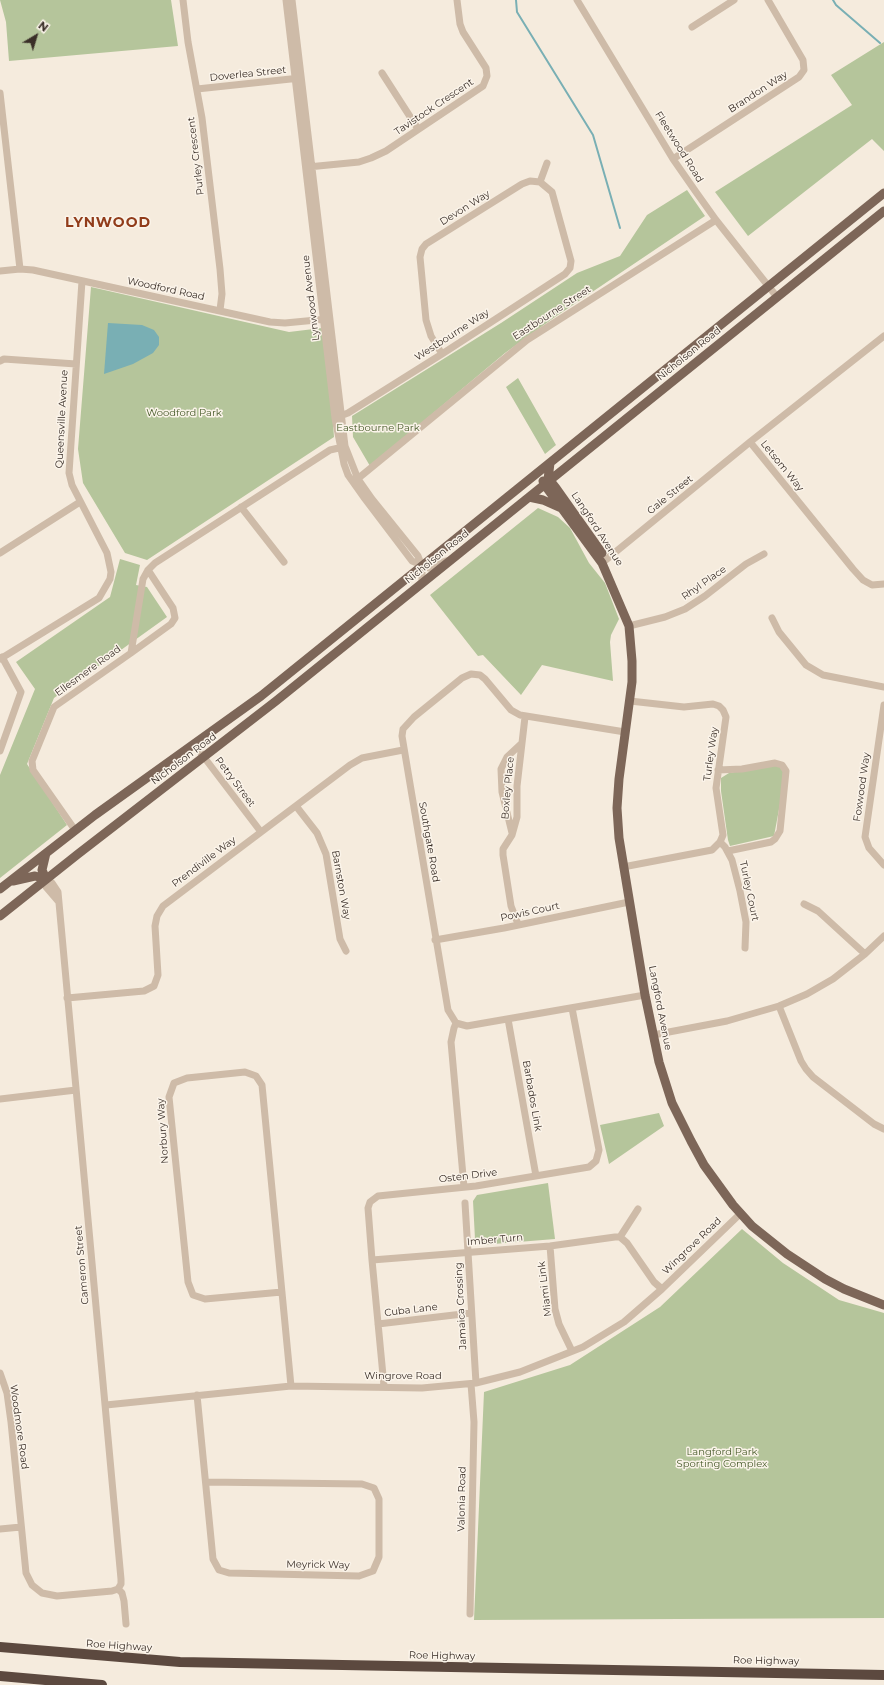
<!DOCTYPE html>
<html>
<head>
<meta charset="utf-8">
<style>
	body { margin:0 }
	#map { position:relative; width:884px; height:1685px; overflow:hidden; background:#f5ebdd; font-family:Montserrat,sans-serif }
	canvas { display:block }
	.north { position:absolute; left:16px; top:16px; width:40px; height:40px; -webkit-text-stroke:3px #fbf4ea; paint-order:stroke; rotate:38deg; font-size:11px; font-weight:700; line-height:16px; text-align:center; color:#3a2f28 }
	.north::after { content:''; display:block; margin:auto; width:14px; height:18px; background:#3a2f28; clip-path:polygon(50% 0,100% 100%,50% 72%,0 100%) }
</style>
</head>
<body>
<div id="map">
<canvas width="884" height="1685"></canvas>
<div class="north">N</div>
</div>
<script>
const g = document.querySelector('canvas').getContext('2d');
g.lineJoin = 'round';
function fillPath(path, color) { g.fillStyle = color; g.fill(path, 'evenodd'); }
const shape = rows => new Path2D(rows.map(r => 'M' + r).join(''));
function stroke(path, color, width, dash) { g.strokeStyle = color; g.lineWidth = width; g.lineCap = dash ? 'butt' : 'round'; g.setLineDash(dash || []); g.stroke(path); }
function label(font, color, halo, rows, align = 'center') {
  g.font = font + ' Montserrat,sans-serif'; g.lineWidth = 3; g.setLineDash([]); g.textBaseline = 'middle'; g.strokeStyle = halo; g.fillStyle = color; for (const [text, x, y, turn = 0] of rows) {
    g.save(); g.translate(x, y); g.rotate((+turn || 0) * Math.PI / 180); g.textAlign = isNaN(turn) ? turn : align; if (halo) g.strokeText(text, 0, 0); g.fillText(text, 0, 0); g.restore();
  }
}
const green = shape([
	[0,0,171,0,178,46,9,61,6,22],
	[884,42,884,151,872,139,748,236,715,192,852,105,831,75],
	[687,190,705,216,555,317,505,353,370,466,353,437,352,416,501,323,577,273,620,256,647,215],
	[91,287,289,332,322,328,328,359,334,437,147,560,125,553,83,483,78,449],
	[518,378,556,445,545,454,506,387],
	[538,508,558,517,570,528,589,563,605,583,619,619,611,635,610,642,613,681,542,665,521,695,483,655,478,656,430,595],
	[120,559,140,565,136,585,147,587,167,617,54,698,27,764,67,825,0,878,0,775,35,689,16,662,110,597],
	[777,765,784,769,780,804,774,836,730,846,728,840,721,791,721,778,729,773],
	[659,1113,664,1126,609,1164,600,1125],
	[548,1183,555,1239,481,1245,475,1239,473,1201,477,1195],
	[742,1229,783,1263,839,1300,884,1313,884,1618,474,1620,484,1392,570,1365,660,1307]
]);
const water = shape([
	[108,323,142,325,154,330,159,337,159,345,153,353,133,364,104,374]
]);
const stream = shape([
	[516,0,517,12,593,135,620,228],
	[833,0,836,5,880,43]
]);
const minor = shape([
	[183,0,188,42,202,118,220,269,222,294,220,310],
	[286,0,335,418,344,464,348,475,365,499,412,561,429,568,446,561],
	[292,0,345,446,358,479,372,499,418,556,422,566,422,584],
	[577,0,673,159,696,192,716,220,777,297],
	[692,27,734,0],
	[382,73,418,129],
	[197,89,300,78],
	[0,93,20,269],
	[673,159,799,77,804,70,803,60,768,0],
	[308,167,359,162,371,158,386,151,483,86,487,76,486,68,463,32,460,24,457,0],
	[540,182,547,163],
	[0,271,20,269,33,270,270,322,285,323,327,319],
	[884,336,750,442,853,569,863,580,872,585,884,584],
	[0,361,4,359,76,364],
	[335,418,348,413,442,354,565,274,570,268,571,261,552,192,540,182,530,181,522,184,426,244,422,249,420,257,426,320,431,336,442,354],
	[355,481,527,340,716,220],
	[241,507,284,562],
	[0,553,80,502],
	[602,563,750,442],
	[772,618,779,632,806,665,823,675,884,687],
	[629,626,665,617,685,609,705,596,746,564,764,554],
	[131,653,171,624,175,618,173,608,148,570],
	[0,659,99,598,110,579,111,572,107,553,72,485,69,473,82,281],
	[884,705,865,837,869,848,884,865],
	[625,732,520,715,511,710,485,679,480,675,471,674,462,678,414,717,403,729,402,736,448,1010,456,1023,467,1026,484,1023,645,995],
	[194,744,261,832],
	[0,751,21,692,2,657],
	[718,770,742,769,775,763,782,765,786,771,780,831,775,839,771,842,728,851],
	[296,806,317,833,326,854,340,939,346,951],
	[75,830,33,770,32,761,54,707,131,653,143,579,148,570,155,563,330,450,343,447],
	[512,833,502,792,501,769,507,757,522,743,525,717],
	[720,842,725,847,732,860,740,891,746,922,745,948],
	[623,867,712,850,720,842,723,835,716,788,725,724,726,717,723,710,719,706,713,704,684,707,630,701],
	[58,901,46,887,46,879,52,883,58,892,121,1579,121,1584,118,1589,122,1593,124,1601,126,1624],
	[804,904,818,911,865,954],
	[518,924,511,906,503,855,503,849,512,835,517,817,517,786,522,743],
	[435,940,504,928,629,902],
	[67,998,144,991,154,986,158,975,155,926,157,916,163,906,350,765,362,758,403,750],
	[779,1006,801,1061,806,1069,813,1077,874,1124,884,1129],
	[508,1019,536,1176],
	[456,1023,454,1028,451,1042,464,1187],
	[653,1035,727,1021,779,1006,807,994,833,979,865,954,884,936],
	[0,1099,76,1090],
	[465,1203,476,1383],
	[620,1237,638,1209],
	[550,1246,555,1309,559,1324,572,1351],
	[372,1260,550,1246,615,1237,620,1237,627,1243,654,1282,662,1289],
	[282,1292,205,1299,193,1295,188,1282,169,1097,174,1083,187,1078,245,1072,256,1076,262,1085,291,1386],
	[378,1324,471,1313],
	[0,1373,7,1393,11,1422,26,1573,32,1585,42,1593,57,1596,112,1591,118,1589],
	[384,1386,372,1260,368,1208,370,1202,378,1196,476,1186,589,1167,596,1161,599,1150,572,1008],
	[197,1395,213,1559,219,1570,229,1573,359,1576,373,1571,379,1557,379,1499,374,1488,362,1484,206,1482],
	[106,1405,291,1386,422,1388,476,1383,520,1372,583,1347,624,1322,662,1289,741,1213],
	[0,1529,21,1527],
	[470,1614,474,1422,471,1384]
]);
const major = shape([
	[550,463,547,488,602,563,629,626,632,661,632,682,619,779,617,808,619,838,645,995,659,1062,672,1103,691,1141,704,1165,733,1205,752,1226,787,1254,825,1279,844,1289,884,1305],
	[543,481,552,483,556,488,602,553],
	[529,497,543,500,561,508],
	[46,879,42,870,46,853],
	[13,881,35,876,46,879],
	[0,889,95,815,261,696,884,193],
	[0,916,78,854,276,701,884,211]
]);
const highway = shape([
	[0,1647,180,1662,884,1675],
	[0,1676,102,1685]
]);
const streetNames = [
	["Doverlea Street",248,74,-6],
	["Brandon Way",758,92,-33],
	["Tavistock Crescent",434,107,-34],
	["Fleetwood Road",679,147,58],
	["Purley Crescent",196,156,-97],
	["Devon Way",465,208,-32],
	["Woodford Road",166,289,12],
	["Lynwood Avenue",311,298,-97],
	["Eastbourne Street",552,313,-33],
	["Westbourne Way",452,335,-33],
	["Nicholson Road",689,354,-39],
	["Queensville Avenue",62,419,-87],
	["Letsom Way",782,466,51],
	["Gale Street",670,495,-39],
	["Langford Avenue",597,529,57],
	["Nicholson Road",437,557,-39],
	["Rhyl Place",704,583,-35],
	["Ellesmere Road",88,671,-36],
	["Turley Way",711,754,-82],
	["Nicholson Road",184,759,-37],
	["Petry Street",235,782,53],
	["Foxwood Way",862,787,-82],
	["Boxley Place",508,788,-85],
	["Southgate Road",429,842,80],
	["Prendiville Way",204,862,-37],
	["Barnston Way",341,885,80],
	["Turley Court",749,891,78],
	["Powis Court",530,912,-12],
	["Langford Avenue",660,1008,79],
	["Barbados Link",532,1096,80],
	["Norbury Way",163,1131,-94],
	["Osten Drive",468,1176,-7],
	["Imber Turn",495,1240,-5],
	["Wingrove Road",692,1246,-44],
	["Cameron Street",82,1265,-95],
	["Miami Link",545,1289,-97],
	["Jamaica Crossing",461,1306,-93],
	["Cuba Lane",411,1310,-7],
	["Wingrove Road",403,1376],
	["Woodmore Road",19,1427,82],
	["Valonia Road",462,1499,-89],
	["Meyrick Way",318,1565,1],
	["Roe Highway",119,1646,4],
	["Roe Highway",442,1656,1],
	["Roe Highway",766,1661,1]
];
const parkNames = [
	["Woodford Park",184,413],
	["Eastbourne Park",378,428],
	["Langford Park",722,1452],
	["Sporting Complex",722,1464]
];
const districtNames = [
	["LYNWOOD",108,223]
];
fillPath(green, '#b5c59b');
fillPath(water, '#79afb4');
stroke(stream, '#79afb4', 2);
stroke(minor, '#cebba8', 7);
stroke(major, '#7d6658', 9);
stroke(highway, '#5c493f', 10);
label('10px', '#3a2f28', '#fbf4ea', streetNames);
label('10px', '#475b2a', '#fbf4ea', parkNames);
g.letterSpacing = '1px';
label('bold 14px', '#913c1a', '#fbf4ea', districtNames);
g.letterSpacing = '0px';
</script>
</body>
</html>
